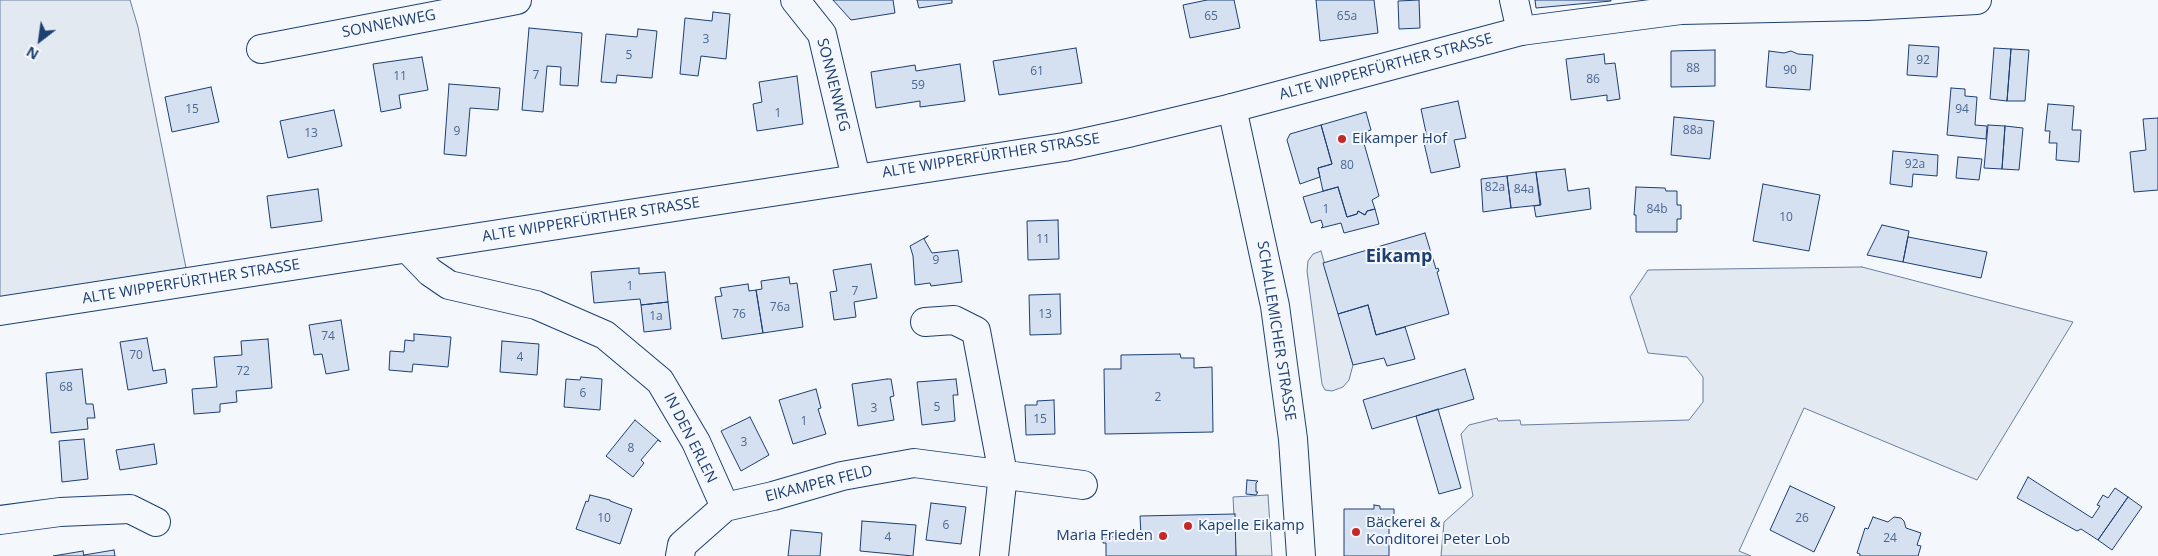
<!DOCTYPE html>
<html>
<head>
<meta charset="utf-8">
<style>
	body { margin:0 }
	#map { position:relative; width:2158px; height:556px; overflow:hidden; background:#f4f7fb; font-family:"Open Sans",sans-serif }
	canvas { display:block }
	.north { position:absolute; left:15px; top:15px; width:50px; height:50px; -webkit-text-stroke:4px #f4f7fb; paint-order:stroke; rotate:210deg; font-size:14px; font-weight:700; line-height:20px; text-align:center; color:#1d3f73 }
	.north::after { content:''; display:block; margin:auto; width:18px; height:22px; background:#1d3f73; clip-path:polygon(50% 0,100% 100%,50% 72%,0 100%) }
</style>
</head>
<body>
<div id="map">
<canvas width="2158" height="556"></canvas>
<div class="north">N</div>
</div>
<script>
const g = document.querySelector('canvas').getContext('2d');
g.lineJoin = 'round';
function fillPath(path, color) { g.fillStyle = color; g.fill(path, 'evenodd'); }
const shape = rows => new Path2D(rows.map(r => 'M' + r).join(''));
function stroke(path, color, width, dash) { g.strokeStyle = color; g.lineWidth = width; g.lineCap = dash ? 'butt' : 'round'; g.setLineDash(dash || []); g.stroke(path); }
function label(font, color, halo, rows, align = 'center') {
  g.font = font + ' "Open Sans",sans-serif'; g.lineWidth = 4; g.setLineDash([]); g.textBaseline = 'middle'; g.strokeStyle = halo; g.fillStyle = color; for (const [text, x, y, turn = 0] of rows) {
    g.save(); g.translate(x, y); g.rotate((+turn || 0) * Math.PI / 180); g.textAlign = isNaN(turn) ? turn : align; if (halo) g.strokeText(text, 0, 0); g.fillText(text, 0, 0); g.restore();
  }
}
const green = shape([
	[0,0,130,0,138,27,186,268,0,297,0,0],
	[1321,251,1353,365,1349,380,1343,387,1332,391,1325,390,1322,384,1307,271,1308,261,1313,254,1321,251],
	[1862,267,2073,322,1977,480,1804,408,1739,551,1751,556,1441,556,1444,522,1473,496,1461,434,1469,425,1497,418,1498,421,1520,420,1521,425,1689,420,1703,402,1703,377,1687,357,1648,353,1630,297,1648,270,1862,267],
	[1268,495,1272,556,1236,556,1233,497,1268,495]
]);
const building = shape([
	[833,0,893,0,895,13,851,20,833,0],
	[917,0,952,0,952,3,919,8,917,0],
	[1207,0,1234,0,1240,28,1190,38,1183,5,1207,0],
	[1316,0,1374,0,1378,33,1320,41,1316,0],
	[1419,0,1420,28,1399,29,1398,1,1419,0],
	[1535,0,1611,0,1611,1,1536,8,1535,0],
	[713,12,730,14,726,59,701,56,698,76,680,74,685,18,712,21,713,12],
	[529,28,582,33,578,86,560,85,561,67,547,66,543,112,522,110,529,28],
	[638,29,657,31,652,78,617,75,616,83,601,82,606,34,637,37,638,29],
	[1909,45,1939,47,1937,77,1907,75,1909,45],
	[1076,48,1082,83,999,95,993,61,1076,48],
	[1994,48,2011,49,2007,101,1990,99,1994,48],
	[2011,49,2029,50,2025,101,2007,101,2011,49],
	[1715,50,1715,86,1671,87,1671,51,1715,50],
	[1769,51,1784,53,1791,51,1798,54,1813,55,1810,90,1766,87,1769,51],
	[1604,54,1605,64,1615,63,1620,99,1607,101,1607,95,1571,100,1566,59,1604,54],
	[422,57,428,90,399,95,401,108,381,112,373,64,422,57],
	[960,64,965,101,920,107,920,101,876,108,871,72,915,65,916,71,960,64],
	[797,76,803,124,757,131,753,104,762,102,759,82,797,76],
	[449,84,500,88,498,110,470,108,466,156,444,154,449,84],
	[211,87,219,122,172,132,165,97,211,87],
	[1951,88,1965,89,1965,96,1977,97,1975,125,1987,126,1986,139,1947,135,1951,88],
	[1458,101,1466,138,1454,140,1460,167,1431,173,1424,143,1428,142,1421,109,1458,101],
	[2048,104,2074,106,2072,130,2081,130,2079,162,2056,160,2057,143,2049,143,2050,131,2045,131,2048,104],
	[334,110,342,146,288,158,280,121,334,110],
	[1366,112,1371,130,1361,133,1379,196,1372,200,1375,209,1367,211,1365,215,1358,211,1357,214,1347,217,1338,187,1323,191,1318,168,1332,164,1321,125,1366,112],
	[1674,117,1714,121,1710,159,1671,155,1674,117],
	[2158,118,2158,190,2134,192,2130,152,2146,150,2143,119,2158,118],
	[1321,125,1332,164,1318,168,1320,177,1300,184,1287,140,1290,134,1321,125],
	[1988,125,2005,126,2002,169,1984,168,1988,125],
	[2005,126,2023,128,2019,170,2002,169,2005,126],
	[1893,151,1938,155,1937,176,1913,174,1912,187,1890,184,1893,151],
	[1958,157,1982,159,1979,180,1956,178,1958,157],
	[1565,169,1568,191,1589,188,1591,209,1536,217,1534,206,1541,205,1536,172,1565,169],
	[1536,172,1540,205,1511,208,1507,176,1536,172],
	[1507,176,1511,208,1483,212,1481,179,1507,176],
	[1763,184,1820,195,1809,251,1753,241,1763,184],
	[1338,187,1347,217,1357,214,1358,211,1365,215,1367,211,1375,209,1379,224,1344,233,1341,223,1321,228,1323,226,1321,220,1311,223,1303,197,1338,187],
	[1636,187,1665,188,1666,191,1677,191,1677,205,1681,205,1681,219,1677,219,1677,232,1636,232,1636,215,1634,215,1636,187],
	[318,189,322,221,271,228,267,196,318,189],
	[1058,220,1059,259,1028,260,1027,221,1058,220],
	[1882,225,1909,231,1903,262,1867,255,1882,225],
	[1425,233,1436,269,1438,268,1439,271,1437,272,1449,314,1376,335,1368,305,1338,314,1323,263,1425,233],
	[928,236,924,239,932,253,958,250,962,282,931,286,930,283,915,285,913,256,910,246,928,236],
	[1908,237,1987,252,1981,278,1903,262,1908,237],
	[871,264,877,298,854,302,856,317,834,320,830,292,837,291,833,270,871,264],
	[639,268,639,274,665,272,668,302,641,305,640,299,594,303,591,272,639,268],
	[789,277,790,284,797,283,803,327,763,333,756,290,762,289,761,281,789,277],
	[748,284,749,291,756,290,763,333,722,339,715,297,722,296,720,288,748,284],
	[1060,294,1061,334,1030,335,1029,295,1060,294],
	[668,302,671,329,644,332,641,305,668,302],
	[1368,305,1376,335,1405,327,1415,359,1387,366,1384,358,1353,365,1338,314,1368,305],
	[341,320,349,370,326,374,322,354,314,355,309,325,341,320],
	[414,334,451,337,448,367,413,364,412,372,389,370,390,351,404,352,405,340,414,341,414,334],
	[147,338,153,371,165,369,167,383,128,390,120,342,147,338],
	[268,339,272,388,236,391,237,402,220,404,220,412,194,414,192,389,217,387,214,357,242,355,241,341,268,339],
	[502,341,539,344,537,375,500,372,502,341],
	[1180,354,1181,358,1194,358,1194,368,1212,367,1213,432,1105,434,1104,369,1121,369,1121,355,1180,354],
	[82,369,86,404,93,404,95,418,87,418,88,429,51,433,46,373,82,369],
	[1465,369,1474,399,1372,429,1363,400,1465,369],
	[581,377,602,379,600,410,564,407,566,379,580,380,581,377],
	[887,379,891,379,894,396,890,397,894,420,858,426,852,384,887,379],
	[956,379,958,395,953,395,955,421,922,425,917,382,956,379],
	[816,389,821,408,818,409,826,434,793,444,779,400,816,389],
	[1054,400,1055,434,1026,435,1025,405,1037,405,1037,401,1054,400],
	[1438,409,1461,488,1439,494,1416,416,1438,409],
	[750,417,769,455,741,471,721,431,750,417],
	[635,420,661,442,658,440,641,460,644,463,633,477,606,456,635,420],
	[84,439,88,479,62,482,59,441,84,439],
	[154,444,157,464,120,470,116,450,154,444],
	[2028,477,2092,518,2100,506,2097,505,2103,495,2108,498,2115,488,2128,497,2098,540,2081,529,2077,531,2017,498,2028,477],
	[1247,480,1258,481,1256,483,1256,492,1258,492,1256,495,1246,494,1247,480],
	[1790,486,1835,507,1814,552,1770,530,1790,486],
	[590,495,610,500,610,501,632,509,620,544,576,529,586,501,588,502,590,495],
	[2128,497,2142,507,2112,550,2098,540,2128,497],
	[931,503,966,507,961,544,926,540,931,503],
	[1374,505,1380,506,1380,509,1394,509,1394,527,1389,527,1389,556,1344,556,1344,509,1374,509,1374,505],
	[1235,514,1236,556,1106,556,1106,543,1103,543,1103,537,1141,536,1140,516,1235,514],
	[1873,517,1888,522,1894,517,1901,518,1904,521,1906,528,1921,533,1917,545,1921,546,1918,556,1860,556,1860,554,1857,553,1865,528,1868,529,1873,517],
	[862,521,916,525,913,556,860,551,862,521],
	[791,530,822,533,820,556,788,556,791,530],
	[114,550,115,556,84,556,84,555,114,550],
	[83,551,84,556,53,556,83,551]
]);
const minor = shape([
	[795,0,822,34,856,178],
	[1514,0,1521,31],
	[261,49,517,0],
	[1232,108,1275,306,1293,439,1301,556],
	[408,249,430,272,449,285,536,305,605,335,660,381,696,442,725,507,682,545,680,556],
	[925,322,954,320,976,331,1003,474,994,556],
	[725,507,773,496,842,476,914,463,1083,485],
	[0,520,60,512,130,509,156,522]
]);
const major = shape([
	[0,311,1064,147,1128,133,1232,108,1521,31,1681,10,1867,6,1977,0]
]);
const markers = [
	[1342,139,5,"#c62828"],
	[1188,526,5,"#c62828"],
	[1356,532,5,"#c62828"],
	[1163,536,5,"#c62828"]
];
const numberNames = [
	["65",1211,17],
	["65a",1347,17],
	["3",706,40],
	["5",629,56],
	["92",1923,61],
	["88",1693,69],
	["90",1790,71],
	["61",1037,72],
	["7",536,76],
	["11",400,77],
	["86",1593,80],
	["59",918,86],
	["15",192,110],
	["94",1962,110],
	["1",778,114],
	["88a",1693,131],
	["9",457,132],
	["13",311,134],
	["92a",1915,165],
	["80",1347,166],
	["82a",1495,188],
	["84a",1524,190],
	["1",1326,210],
	["84b",1657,210],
	["10",1786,218],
	["11",1043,240],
	["9",936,261],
	["1",630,287],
	["7",855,292],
	["76a",780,308],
	["76",739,315],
	["13",1045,315],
	["1a",656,317],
	["74",328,337],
	["70",136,356],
	["4",520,358],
	["72",243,372],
	["68",66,388],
	["6",583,394],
	["2",1158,398],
	["5",937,408],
	["3",874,409],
	["15",1040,420],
	["1",804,422],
	["3",744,443],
	["8",631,449],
	["10",604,519],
	["26",1802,519],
	["6",946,526],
	["4",888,538],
	["24",1890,539]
];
const streetNames = [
	["SONNENWEG",389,24,-11],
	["ALTE WIPPERFÜRTHER STRASSE",1386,67,-15],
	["SONNENWEG",833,85,76],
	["ALTE WIPPERFÜRTHER STRASSE",991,156,-9],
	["ALTE WIPPERFÜRTHER STRASSE",591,220,-9],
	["ALTE WIPPERFÜRTHER STRASSE",191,282,-9],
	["SCHALLEMICHER STRASSE",1276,331,81],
	["IN DEN ERLEN",690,438,63],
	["EIKAMPER FELD",819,484,-14]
];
const poiNames = [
	["Eikamper Hof",1352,139],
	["Bäckerei &",1366,523],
	["Konditorei Peter Lob",1366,540],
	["Kapelle Eikamp",1198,526],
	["Maria Frieden",1153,536,"right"]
];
const quarterNames = [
	["Eikamp",1399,257]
];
fillPath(green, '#e3e9f0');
stroke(green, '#687fa3', 1);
fillPath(building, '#d5e0f0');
stroke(building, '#1d3f73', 1);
stroke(minor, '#1d3f73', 30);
stroke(major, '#1d3f73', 30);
stroke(minor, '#f4f7fb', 28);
stroke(major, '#f4f7fb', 28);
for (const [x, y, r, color] of markers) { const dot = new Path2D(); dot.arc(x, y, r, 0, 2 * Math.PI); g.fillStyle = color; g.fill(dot); stroke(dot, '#f4f7fb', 2); }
label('12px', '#4b6792', null, numberNames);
label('15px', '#1d3f73', '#f4f7fb', streetNames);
label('15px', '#1d3f73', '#f4f7fb', poiNames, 'left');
label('bold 18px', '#1d3f73', '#f4f7fb', quarterNames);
</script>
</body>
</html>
